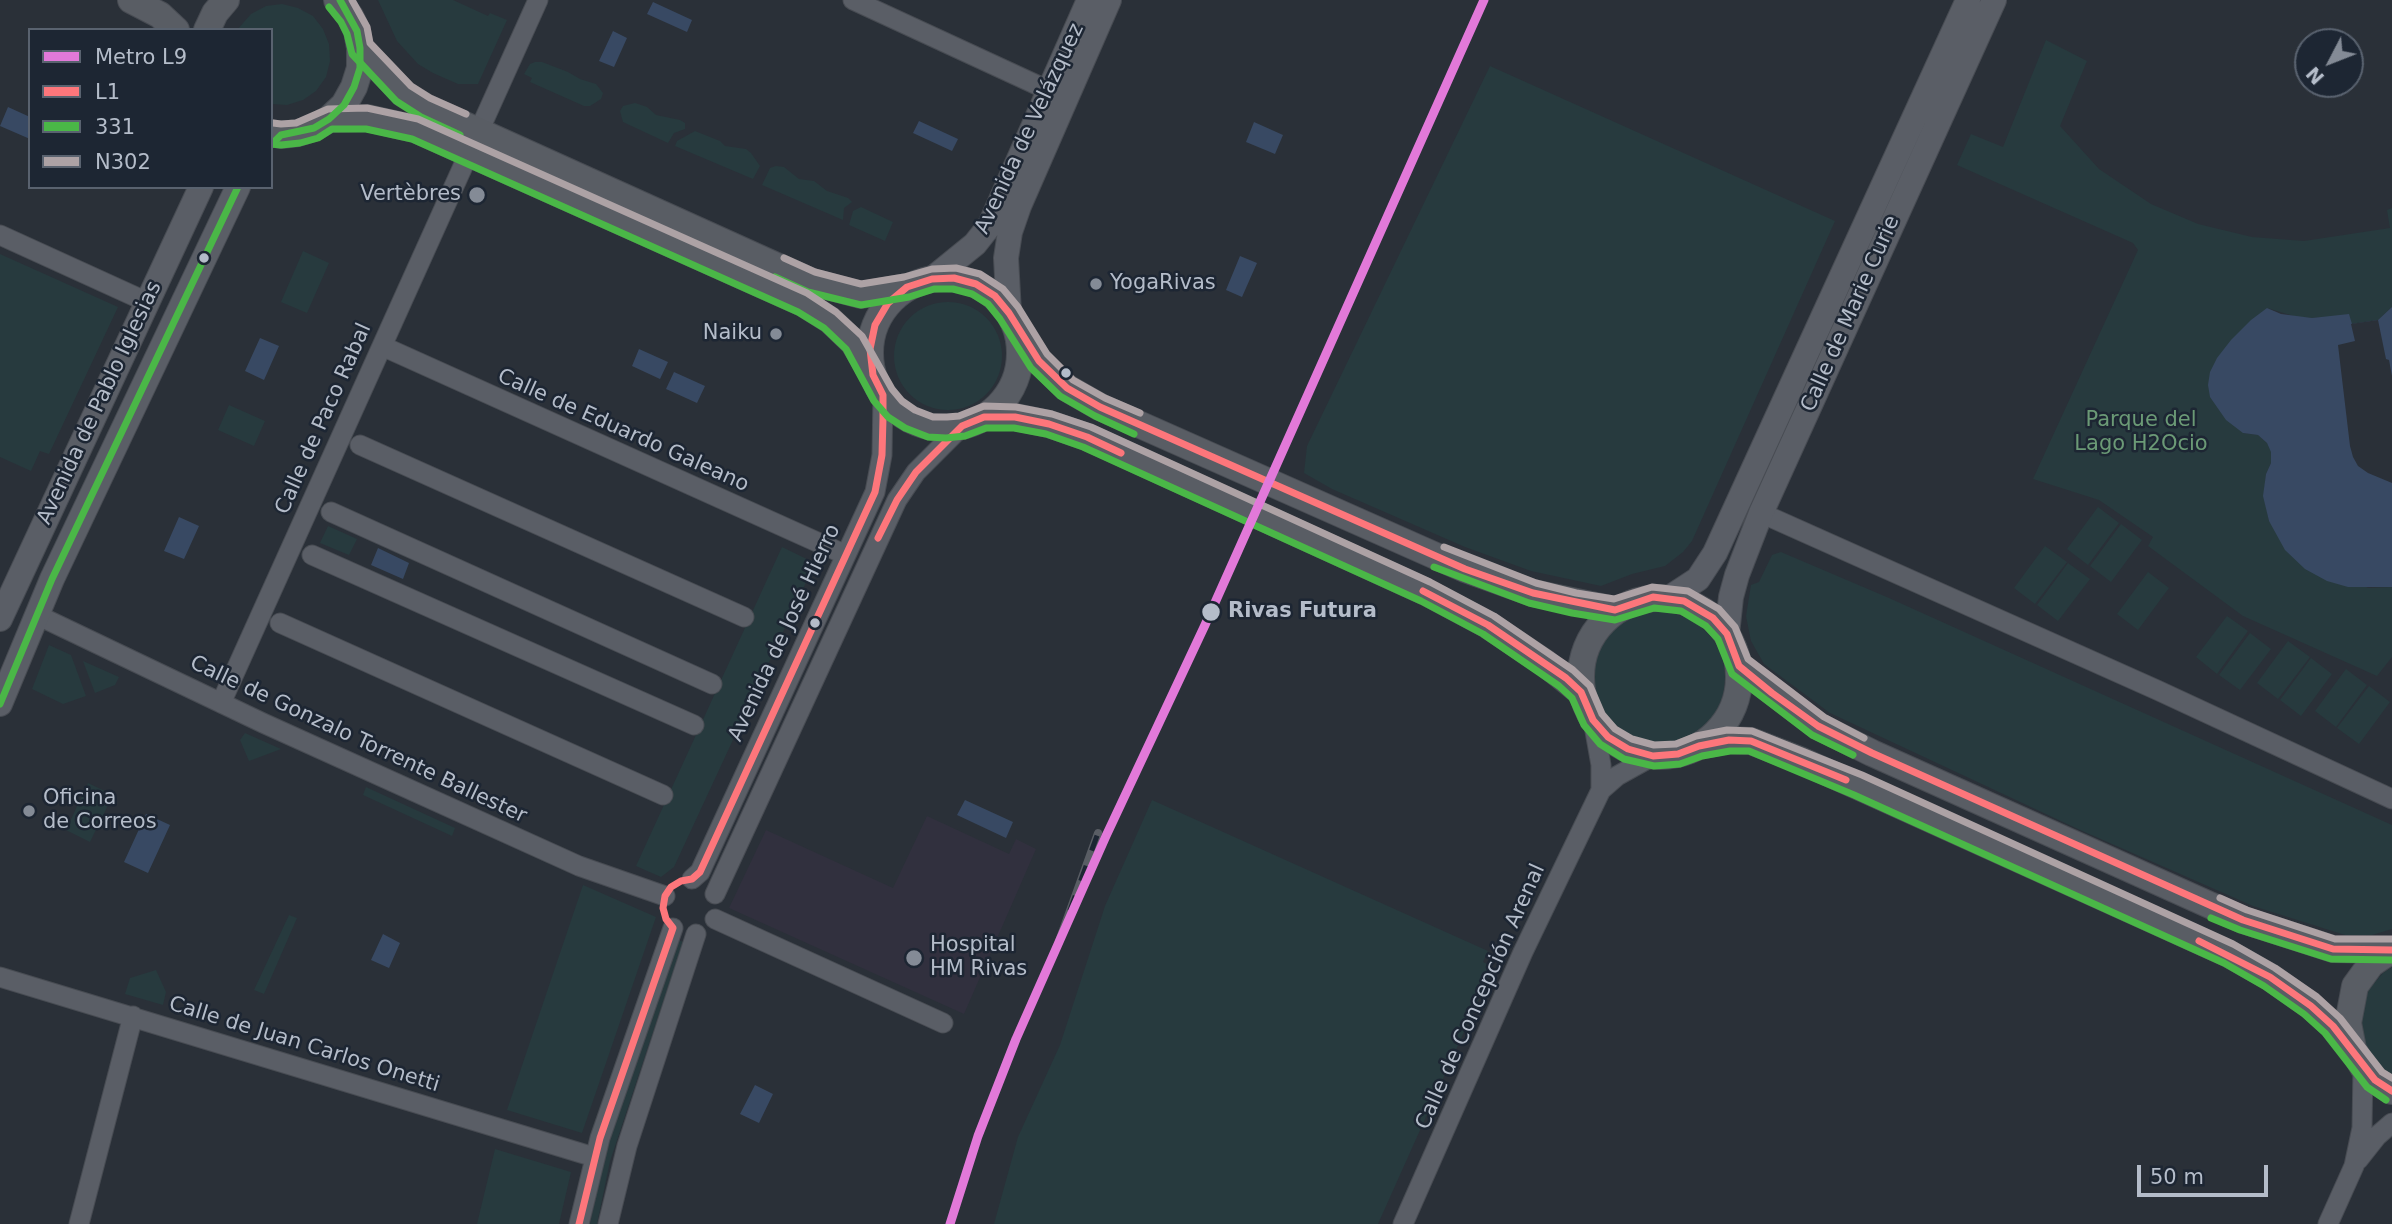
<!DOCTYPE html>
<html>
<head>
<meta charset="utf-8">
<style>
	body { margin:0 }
	#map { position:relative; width:2392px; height:1224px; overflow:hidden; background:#2a3038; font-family:"DejaVu Sans",sans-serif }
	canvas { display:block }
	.legend { position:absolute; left:28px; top:28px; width:245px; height:161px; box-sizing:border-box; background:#1d2633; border:2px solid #59626f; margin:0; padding:9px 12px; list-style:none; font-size:21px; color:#b4bcc9 }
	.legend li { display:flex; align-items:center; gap:14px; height:35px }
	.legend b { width:35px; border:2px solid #59626f }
	.north { position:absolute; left:2294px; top:28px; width:70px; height:70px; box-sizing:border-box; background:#1d2633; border:2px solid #59626f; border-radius:50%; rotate:228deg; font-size:19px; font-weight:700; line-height:28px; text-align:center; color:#b4bcc9 }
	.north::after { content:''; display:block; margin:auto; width:24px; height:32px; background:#848b96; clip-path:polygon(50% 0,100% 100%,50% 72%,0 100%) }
	.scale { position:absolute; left:2137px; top:1165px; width:131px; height:32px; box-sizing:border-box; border:4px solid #b4bcc9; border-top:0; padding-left:9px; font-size:21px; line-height:24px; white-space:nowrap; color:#b4bcc9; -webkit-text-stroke:5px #1d2633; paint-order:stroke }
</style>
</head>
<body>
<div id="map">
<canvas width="2392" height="1224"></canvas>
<ul class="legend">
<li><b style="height:9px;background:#e279d9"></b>Metro L9</li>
<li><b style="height:9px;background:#fd767b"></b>L1</li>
<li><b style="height:9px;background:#4ab747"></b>331</li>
<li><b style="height:9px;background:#ada2a5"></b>N302</li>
</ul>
<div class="north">N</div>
<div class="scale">50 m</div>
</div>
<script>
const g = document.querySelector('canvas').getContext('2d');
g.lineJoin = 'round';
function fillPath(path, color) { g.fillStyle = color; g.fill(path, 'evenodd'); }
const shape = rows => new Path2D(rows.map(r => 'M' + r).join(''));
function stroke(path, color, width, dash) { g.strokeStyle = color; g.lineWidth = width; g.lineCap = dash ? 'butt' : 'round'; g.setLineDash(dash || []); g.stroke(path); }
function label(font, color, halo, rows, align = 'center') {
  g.font = font + ' "DejaVu Sans",sans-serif'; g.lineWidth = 5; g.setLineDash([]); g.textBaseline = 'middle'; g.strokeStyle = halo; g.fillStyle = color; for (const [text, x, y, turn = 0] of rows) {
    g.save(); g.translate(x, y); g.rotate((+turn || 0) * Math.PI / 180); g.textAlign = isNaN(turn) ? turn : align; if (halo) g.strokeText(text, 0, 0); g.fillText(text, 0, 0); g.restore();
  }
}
const medical = shape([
	[927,816,1009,854,1016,839,1036,849,964,1014,729,908,766,830,893,888]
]);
const green = shape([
	[378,0,453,0,488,16,490,13,507,20,478,84,458,84,433,73,418,64,397,41],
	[282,4,298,8,313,16,323,29,329,44,330,61,326,77,316,91,303,100,287,105,271,104,271,30,237,30,251,14,266,6],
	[2046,40,2087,61,2060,126,2099,169,2151,204,2198,224,2252,237,2304,241,2390,228,2387,210,2392,208,2392,307,2378,320,2351,324,2329,317,2312,318,2297,317,2267,308,2243,433,2258,435,2267,443,2272,452,2271,463,2266,474,2264,496,2269,521,2368,588,2392,587,2392,657,2377,676,2243,616,2148,546,2153,537,2099,500,2033,479,2138,250,2133,243,1957,165,1971,134,2003,147],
	[535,62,542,62,568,72,580,79,596,84,603,93,601,99,590,106,584,106,530,82,532,78,524,74,530,64],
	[1490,66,1835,221,1692,541,1683,552,1665,566,1632,574,1601,586,1531,571,1465,547,1332,489,1304,473,1307,446],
	[635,103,647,107,656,115,680,120,685,123,685,129,674,133,668,143,623,122,620,111,623,106],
	[695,131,720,141,725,146,746,149,751,153,760,166,753,179,675,146,677,141],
	[776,166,784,167,799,179,814,181,827,191,848,198,852,202,844,208,843,220,762,185,770,168],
	[861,207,893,222,885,241,849,225,853,211],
	[303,251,329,263,307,313,281,302],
	[0,254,118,307,49,454,40,451,31,471,0,457],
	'894 356a54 54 0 1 1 108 0a54 54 0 1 1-108 0Z',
	[229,405,265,421,254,446,218,430],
	[2098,507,2119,523,2088,565,2067,549],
	[2121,524,2142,540,2111,582,2090,566],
	[328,526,357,539,349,555,320,543],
	[2045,546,2067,562,2035,604,2014,588],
	[782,547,815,563,674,867,661,877,636,866],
	[1781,552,1889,598,2392,825,2392,929,2372,935,2345,935,2253,906,2078,829,1830,713,1764,664,1751,641,1746,616,1751,585,1759,582,1772,555],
	[2068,563,2090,579,2058,621,2037,605],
	[2148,572,2169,588,2138,630,2117,614],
	'1593 678a66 66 0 1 1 132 0a66 66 0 1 1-132 0Z',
	[2227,616,2248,631,2217,674,2196,657],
	[2250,633,2271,649,2240,690,2219,675],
	[2288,641,2310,657,2278,699,2257,683],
	[49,645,71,655,86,696,63,704,32,689],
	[2311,658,2332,674,2301,716,2280,700],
	[83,661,119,677,115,685,95,693],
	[2346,669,2367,685,2336,727,2315,711],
	[2369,686,2390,702,2359,744,2337,728],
	[245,733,281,749,249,761,240,740],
	[88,783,113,795,90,842,66,830],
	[366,787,455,828,452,836,363,795],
	[1152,800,1488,951,1483,962,1493,967,1378,1224,994,1224,1018,1137,1060,1045,1105,906],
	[583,885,656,917,582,1133,507,1110],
	[289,915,297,918,264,994,254,990],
	[676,939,683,942,610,1161,597,1224,590,1224,603,1160],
	[2392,967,2392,1078,2376,1066,2365,1048,2360,1029,2362,1008,2369,989,2383,973],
	[156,970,166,992,163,1005,125,994,130,978],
	[495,1149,571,1172,559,1224,477,1224]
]);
const water = shape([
	[653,2,692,20,687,32,647,14],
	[613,31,627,38,614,67,599,61],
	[8,107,30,117,30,139,0,126],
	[919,121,958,139,952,151,913,133],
	[1254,122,1283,135,1275,154,1246,142],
	[1240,256,1257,263,1242,297,1226,290],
	[2392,307,2392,587,2348,587,2327,581,2305,569,2285,550,2269,521,2263,496,2266,474,2271,463,2271,452,2267,443,2258,435,2243,433,2226,420,2210,397,2208,385,2210,372,2217,358,2231,340,2251,320,2267,308,2281,314,2312,318,2349,314,2352,324,2378,320],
	[260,338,279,346,264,380,245,371],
	[639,349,668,362,660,379,632,366],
	[674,372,705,386,697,403,666,389],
	[179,517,199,526,184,559,164,551],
	[378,548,409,563,403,579,371,565],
	[965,800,1013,822,1006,838,957,815],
	[146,814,170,825,148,873,124,862],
	[383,934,400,943,389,968,371,960],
	[755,1085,773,1094,759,1123,740,1114]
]);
const pier = shape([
	[2378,320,2386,359,2389,360,2392,376,2392,483,2368,473,2358,466,2353,457,2350,446,2338,345,2355,341,2351,324]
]);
const minor = shape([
	[853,0,1050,91],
	[479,131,538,0],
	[0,235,147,302],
	[382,346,846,555],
	[360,445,744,617],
	[331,512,712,684],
	[1761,513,2157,690,2392,799],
	[312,555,694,725],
	[37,615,263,723,579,866,665,896],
	[280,623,663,795],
	[221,703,469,153],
	[1601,790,1617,776,1653,756],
	[692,879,700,872,875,492,882,455,883,395],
	[715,894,897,500,916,472,962,426],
	[715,919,943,1023],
	[0,977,594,1157],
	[2358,1160,2377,1136,2392,1123],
	[79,1224,133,1016],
	[579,1224,600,1138,673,928],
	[608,1224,627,1146,696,934],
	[1403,1224,1523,952,1601,790,1601,765,1593,720],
	[2328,1224,2354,1166,2362,1128,2363,1067]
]);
const tertiary = shape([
	[932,279,975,244,990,225,1089,0],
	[1009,313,1006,258,1010,232,1019,206,1109,0],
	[1669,598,1698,579,1715,553,1968,0],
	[0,619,201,187],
	[1727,634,1731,597,1737,575,1761,513,1994,0],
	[0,704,52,579,238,187]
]);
const secondary = shape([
	[131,0,160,15,176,30],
	[207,30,215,13,226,0],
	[360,48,404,94,425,107,812,282,861,295,907,287],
	[329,119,367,118,415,129,803,303,830,320,854,343,873,375],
	[271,133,281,135,298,133,314,128,329,119,344,105,354,87,360,68,360,48,357,31,350,16,337,0],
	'870 353a75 75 0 1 1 150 0a75 75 0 1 1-150 0Z',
	[1015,326,1039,361,1067,388,1100,407,1465,569,1533,593,1615,610],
	[984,417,1015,417,1049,424,1087,437,1426,592,1488,625,1545,663,1581,692],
	'1581 677a79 79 0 1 1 158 0a79 79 0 1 1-158 0Z',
	[1739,666,1818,726,1872,753,2243,920,2333,949,2391,950],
	[1699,746,1729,740,1751,741,1800,760,2229,954,2270,977,2311,1006,2333,1026,2353,1049],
	[2392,950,2371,964,2355,986,2348,1023,2353,1049,2363,1067,2375,1080,2392,1091]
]);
const rail = shape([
	[1059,941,1098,833]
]);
const bus1 = shape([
	[878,538,897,500,916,472,962,426,984,417,1015,417,1049,424,1087,437,1121,453],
	[1423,591,1488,625,1566,678,1581,692,1593,720,1608,737,1628,749,1653,756,1678,754,1699,746,1729,740,1751,741,1846,780],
	[2199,941,2270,977,2311,1006,2333,1026,2375,1080,2392,1091],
	[579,1224,600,1138,673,928,666,919,663,908,665,896,671,887,681,881,692,879,700,872,875,492,882,455,883,418,883,395,873,375,870,349,875,325,888,303,907,287,932,279,954,278,976,284,995,296,1009,313,1039,361,1067,388,1100,407,1465,569,1533,593,1615,610,1653,597,1684,601,1713,618,1727,634,1739,666,1772,693,1818,726,1872,753,2243,920,2333,949,2392,950]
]);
const bus2 = shape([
	[329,7,341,22,347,34,352,54,396,101,421,117,460,135],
	[271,144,281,145,300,143,318,138,332,129,366,129,412,139,798,312,824,328,846,349,874,401,888,417,905,428,928,437,946,438,965,436,986,428,1014,428,1046,434,1083,447,1421,601,1483,634,1559,686,1572,698,1584,725,1600,744,1624,759,1654,766,1680,764,1702,756,1730,751,1749,751,1854,795,2224,963,2264,986,2304,1014,2325,1033,2367,1087,2386,1100],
	[775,277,808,292,861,305,909,297,934,289,953,289,972,294,988,304,1000,319,1031,368,1060,396,1095,416,1134,434],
	[1434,567,1529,603,1572,613,1615,620,1654,608,1681,611,1706,626,1718,639,1732,674,1812,735,1853,755],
	[2211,918,2240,930,2331,959,2392,960]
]);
const bus3 = shape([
	[352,0,367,27,370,43,411,86,430,98,466,114],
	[273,123,281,124,296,123,328,109,367,108,418,119,807,293,836,312,862,336,892,389,902,401,915,410,933,417,947,417,959,416,984,406,1016,407,1052,414,1091,427,1430,582,1494,616,1573,670,1590,686,1602,714,1615,729,1632,739,1654,745,1676,744,1696,736,1727,730,1752,731,1862,775,2233,944,2275,968,2317,997,2340,1018,2382,1072,2392,1078],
	[784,258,815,272,861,284,904,277,932,269,956,268,980,274,1003,289,1018,307,1047,354,1073,380,1105,398,1140,413],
	[1444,547,1536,583,1576,593,1614,599,1652,587,1688,591,1719,609,1735,627,1748,659,1824,717,1864,738],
	[2220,898,2247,910,2335,939,2392,939]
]);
const bus4 = shape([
	[271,145,281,135,314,128,329,119,344,105,354,87,360,68,360,48,357,31,340,0],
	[0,704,52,579,238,187]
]);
const metro1 = shape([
	[950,1224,978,1136,1016,1039,1106,836,1205,625,1484,0]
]);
const markers = [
	[477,195,9,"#848b96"],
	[204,258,6,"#b4bcc9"],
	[1096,284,7,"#848b96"],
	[776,334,7,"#848b96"],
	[1066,373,6,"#b4bcc9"],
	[1211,612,10,"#b4bcc9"],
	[815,623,6,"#b4bcc9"],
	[29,811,7,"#848b96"],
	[914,958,9,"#848b96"]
];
const streetNames = [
	["Avenida de Velázquez",1030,129,-65],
	["Calle de Marie Curie",1851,314,-66],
	["Avenida de Pablo Iglesias",100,403,-65],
	["Calle de Paco Rabal",324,419,-66],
	["Calle de Eduardo Galeano",623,431,24],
	["Avenida de José Hierro",785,633,-65],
	["Calle de Gonzalo Torrente Ballester",358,740,25],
	["Calle de Concepción Arenal",1481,997,-66],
	["Calle de Juan Carlos Onetti",304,1045,17]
];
const poiNames = [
	["Vertèbres",461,195,"right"],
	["YogaRivas",1110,284],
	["Naiku",762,334,"right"],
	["Oficina",43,799],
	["de Correos",43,823],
	["Hospital",930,946],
	["HM Rivas",930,970]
];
const parkNames = [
	["Parque del",2141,421],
	["Lago H2Ocio",2141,445]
];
const stopNames = [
	["Rivas Futura",1228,612]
];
fillPath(medical, '#31303e');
fillPath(green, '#273a3e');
fillPath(water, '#384963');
fillPath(pier, '#2a3038');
stroke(minor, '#484c53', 21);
stroke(tertiary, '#484c53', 26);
stroke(secondary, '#484c53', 28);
stroke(minor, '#5a5e66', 19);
stroke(tertiary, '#5a5e66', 24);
stroke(secondary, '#595d64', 26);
stroke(rail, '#595d64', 8);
stroke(rail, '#1d2633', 5, [16]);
stroke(bus1, '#fd767b', 7);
stroke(bus2, '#4ab747', 7);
stroke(bus3, '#ada2a5', 7);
stroke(bus4, '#4ab747', 7);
stroke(metro1, '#e279d9', 9);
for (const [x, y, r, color] of markers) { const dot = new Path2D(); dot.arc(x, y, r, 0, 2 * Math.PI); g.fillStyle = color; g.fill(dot); stroke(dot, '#1d2633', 2.5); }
label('21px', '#b4bcc9', '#1d2633', streetNames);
label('21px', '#b4bcc9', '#1d2633', poiNames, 'left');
label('21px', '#6b9a76', '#1d2633', parkNames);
label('bold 21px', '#b4bcc9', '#1d2633', stopNames, 'left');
</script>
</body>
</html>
